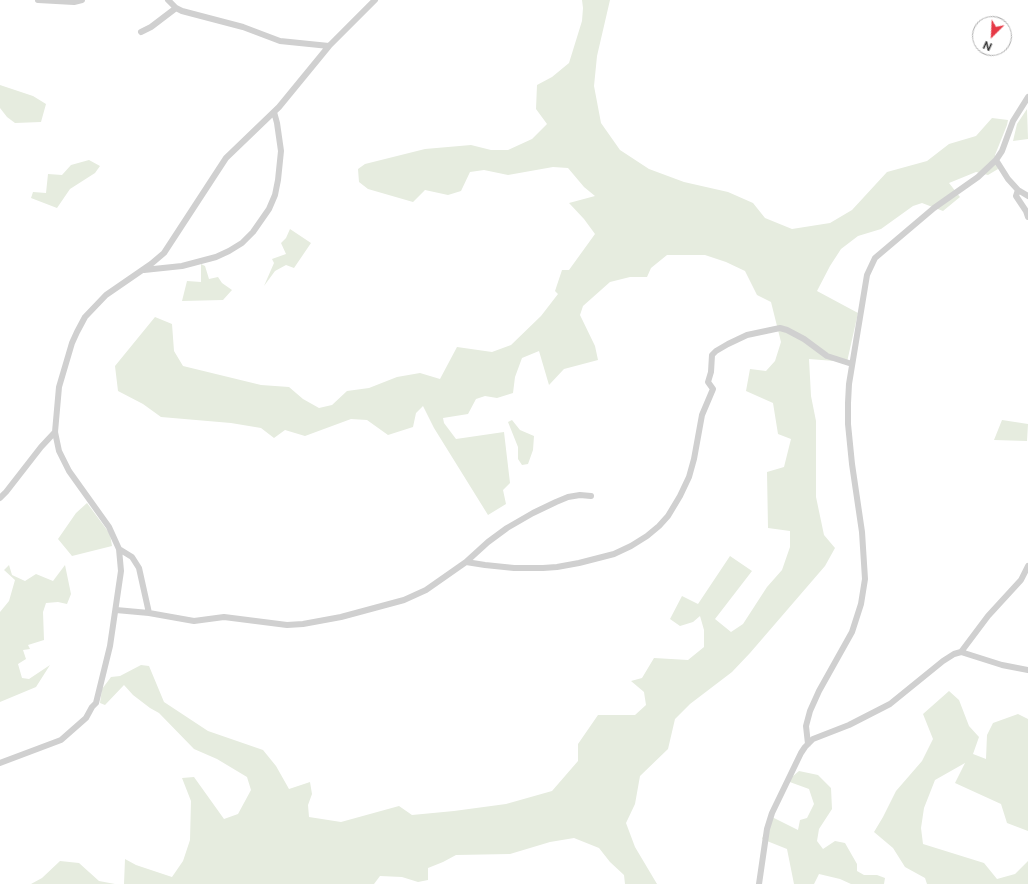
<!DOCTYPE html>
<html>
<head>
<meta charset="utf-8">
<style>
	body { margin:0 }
	#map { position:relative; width:1028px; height:884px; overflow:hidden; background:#fff; font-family:"Public Sans",sans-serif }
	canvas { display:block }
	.north { position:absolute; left:972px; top:16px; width:40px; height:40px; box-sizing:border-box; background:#fff; border:1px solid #adadad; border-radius:50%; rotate:204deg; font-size:11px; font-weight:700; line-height:16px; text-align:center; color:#333 }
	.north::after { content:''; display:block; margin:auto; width:14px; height:18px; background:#e63946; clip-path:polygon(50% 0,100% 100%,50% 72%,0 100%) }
</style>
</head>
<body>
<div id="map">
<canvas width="1028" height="884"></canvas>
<div class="north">N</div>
</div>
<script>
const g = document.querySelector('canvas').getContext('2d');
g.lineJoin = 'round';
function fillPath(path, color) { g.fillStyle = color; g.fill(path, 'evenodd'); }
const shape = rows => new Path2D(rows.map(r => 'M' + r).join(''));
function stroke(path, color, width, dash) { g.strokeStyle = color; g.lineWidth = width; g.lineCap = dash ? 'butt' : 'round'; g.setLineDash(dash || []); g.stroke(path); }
const green = shape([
	[582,0,610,0,597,56,594,86,601,123,620,150,649,169,684,182,728,192,753,203,765,218,792,229,830,223,852,210,887,172,927,161,949,144,976,136,992,118,1008,120,1007,125,995,155,998,169,988,175,976,172,949,183,960,197,943,211,922,203,913,206,881,229,858,236,841,249,830,266,817,291,858,313,847,362,809,359,811,396,816,421,816,497,824,535,835,548,825,566,750,653,732,672,690,704,675,719,668,749,640,776,635,804,626,823,635,847,657,884,625,884,624,875,610,862,599,848,574,838,550,842,510,854,456,855,443,862,428,868,428,880,418,882,402,877,380,876,374,884,124,884,125,859,136,865,172,877,183,861,190,840,191,801,182,778,194,777,224,819,238,814,251,790,247,777,217,759,194,749,159,713,150,708,133,695,124,685,105,705,100,703,102,689,111,677,120,676,141,665,149,666,164,702,208,731,263,750,276,766,289,789,310,782,312,794,308,805,309,817,341,822,399,806,412,815,454,811,506,804,552,791,578,761,578,744,598,715,635,715,646,705,644,692,631,681,642,678,654,658,688,660,704,647,704,630,700,616,693,622,680,626,670,619,682,596,698,604,730,556,752,571,715,619,731,632,743,624,767,587,782,570,790,547,790,531,768,528,767,472,784,467,791,439,778,434,773,403,746,391,750,369,766,371,775,361,781,342,771,302,757,295,745,271,726,262,705,255,667,255,651,268,647,277,630,277,610,282,583,306,580,315,595,346,598,360,564,369,549,385,539,351,522,358,515,377,513,393,497,398,485,396,476,399,468,414,443,418,444,423,456,439,504,432,510,483,503,490,506,504,488,515,434,428,423,406,416,413,413,427,388,435,367,420,351,419,305,436,285,430,274,438,261,428,231,423,161,417,143,404,118,391,115,366,155,317,172,324,174,351,183,366,261,385,289,387,303,399,319,408,332,405,347,391,369,388,397,377,420,373,440,379,457,347,492,352,511,345,541,316,558,294,555,291,562,270,569,270,595,234,584,219,569,203,595,196,584,187,568,168,553,167,508,175,484,170,470,172,461,191,448,195,425,190,413,202,368,189,359,182,358,169,365,164,425,149,471,145,491,150,508,150,532,139,547,124,536,109,537,85,552,77,569,63,582,21,583,8],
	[0,85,33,96,46,104,41,122,15,123,7,117,0,108],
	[1027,109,1028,139,1013,141,1017,124],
	[89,160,100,166,95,173,70,189,57,208,31,198,33,192,46,193,48,174,62,175,71,165],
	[290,229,311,243,294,268,286,265,275,271,264,286,274,263,272,259,286,254,281,243,286,238],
	[201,264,205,266,209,279,218,277,222,283,232,290,223,300,182,301,187,281,201,282],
	[512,420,520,430,534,436,533,450,528,464,522,465,518,459,518,447,508,422],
	[1002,420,1028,424,1027,441,994,440],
	[87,503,110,534,112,546,72,556,58,539,76,513],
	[9,565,12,575,25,581,36,574,53,581,65,565,71,594,67,604,58,602,46,603,43,612,44,640,28,645,30,649,23,650,26,659,18,664,22,678,29,679,50,665,36,687,0,702,0,612,9,601,15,580,4,570],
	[949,691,959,700,969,726,979,737,973,754,986,759,987,735,993,723,1018,714,1028,719,1028,831,1007,823,1001,804,955,783,965,763,935,780,924,808,921,828,923,844,984,863,997,879,1015,874,1028,861,1028,884,927,884,925,878,905,867,893,848,874,832,883,817,896,791,922,761,933,739,923,714],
	[799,771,818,775,831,788,832,809,819,829,817,841,823,849,835,841,845,843,857,864,857,871,864,875,877,875,885,878,884,884,851,884,840,879,819,874,814,884,794,884,787,849,762,839,770,816,798,830,800,820,807,818,814,804,809,789,787,781],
	[60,861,79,863,99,881,115,884,31,884,42,878]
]);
const minor = shape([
	[38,0,74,2,82,0],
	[168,0,176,8,182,11,243,27,280,41,329,46],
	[141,32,151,27,176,8],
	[996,160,1008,179,1018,190,1028,196],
	[1018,190,1016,196,1026,211,1028,217],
	[144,270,182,266,216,257,229,251,242,243,253,232,269,209,275,195,278,180,281,151,277,123,274,112],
	[0,498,6,492,41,447,55,432],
	[119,549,132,557,139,568,149,613],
	[466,562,485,565,514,568,543,568,557,567,579,563,614,554,631,546,647,536,659,526,668,516,680,496,689,477,694,459,702,415,713,389,708,382,711,372,712,355,716,351,728,344,747,335,780,328,787,330,804,339,827,356,852,364],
	[116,610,149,613,194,621,224,617,287,625,303,624,341,617,404,600,426,590,466,562,488,542,507,528,533,513,556,502,568,497,580,495,591,496],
	[961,652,988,616,1021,580,1028,566],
	[808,744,806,726,810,711,819,691,852,632,861,604,865,579,862,532,852,464,848,424,848,403,849,384,867,275,875,258,934,208,978,177,996,160,1002,151,1013,121,1028,97],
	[0,763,61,740,86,718,92,707,96,703,110,646,121,571,119,549,109,527,69,471,59,451,55,432,59,387,72,343,77,332,85,317,106,295,151,264,164,253,226,158,279,107,329,46,375,0],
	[759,884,767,829,772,813,801,753,805,747,813,739,849,725,890,704,943,661,954,654,961,652,1002,665,1028,670]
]);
fillPath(green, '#e6ecdf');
stroke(minor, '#d0d0d0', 6);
</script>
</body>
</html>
